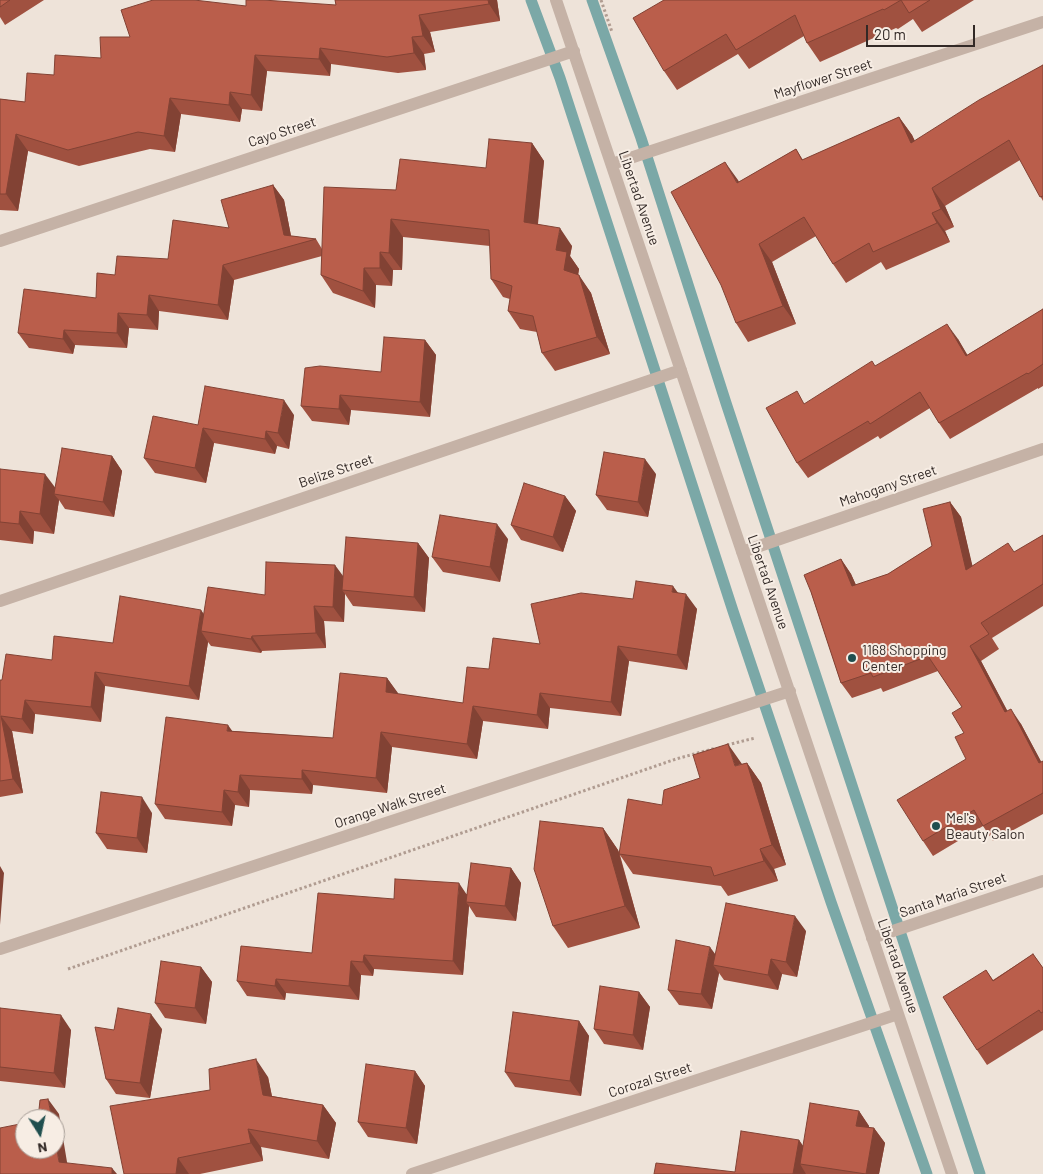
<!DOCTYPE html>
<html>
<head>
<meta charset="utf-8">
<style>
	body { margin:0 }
	#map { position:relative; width:1043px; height:1174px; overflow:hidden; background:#eee3d9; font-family:Barlow,sans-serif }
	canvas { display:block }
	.north { position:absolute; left:15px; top:1109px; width:50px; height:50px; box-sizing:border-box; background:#f7ede4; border:1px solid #a89f98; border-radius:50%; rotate:170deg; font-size:14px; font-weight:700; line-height:20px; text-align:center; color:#322926 }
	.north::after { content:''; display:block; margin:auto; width:18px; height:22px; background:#204f4f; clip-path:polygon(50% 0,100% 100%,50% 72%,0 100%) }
	.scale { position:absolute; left:866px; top:25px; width:109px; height:22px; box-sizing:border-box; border:2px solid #322926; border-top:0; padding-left:6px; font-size:15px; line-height:18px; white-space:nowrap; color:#322926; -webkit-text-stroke:4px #f7ede4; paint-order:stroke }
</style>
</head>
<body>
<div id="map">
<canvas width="1043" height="1174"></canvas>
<div class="north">N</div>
<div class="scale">20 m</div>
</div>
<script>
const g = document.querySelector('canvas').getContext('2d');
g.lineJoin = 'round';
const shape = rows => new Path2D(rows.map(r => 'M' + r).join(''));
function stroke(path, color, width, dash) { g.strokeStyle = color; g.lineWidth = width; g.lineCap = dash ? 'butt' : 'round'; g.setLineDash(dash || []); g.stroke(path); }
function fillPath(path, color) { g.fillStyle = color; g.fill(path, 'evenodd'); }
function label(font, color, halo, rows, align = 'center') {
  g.font = font + ' Barlow,sans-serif'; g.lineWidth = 4; g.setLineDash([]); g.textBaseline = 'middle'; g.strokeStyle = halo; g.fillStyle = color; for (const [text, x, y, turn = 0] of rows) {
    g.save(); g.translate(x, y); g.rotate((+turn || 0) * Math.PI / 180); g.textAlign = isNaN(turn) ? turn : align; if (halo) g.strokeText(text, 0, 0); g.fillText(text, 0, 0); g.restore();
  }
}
const stream = shape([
	[531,0,560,78,733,611,831,902,927,1174],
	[592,0,641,138,726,403,980,1174]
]);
const path = shape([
	[601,0,612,32],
	[727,745,755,738],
	[68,969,676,759,716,748]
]);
const minor = shape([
	[556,0,952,1174],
	[612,164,1043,22],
	[0,241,574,51],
	[742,552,1043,449],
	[0,601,681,370],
	[872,938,1043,881],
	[0,949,790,691],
	[412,1174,898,1014]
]);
const wall = shape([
	[0,0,44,0,5,25,0,17],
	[335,0,497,0,500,21,430,32,435,52,424,54,426,70,398,73,331,64,330,76,267,71,262,111,242,109,240,122,181,114,175,152,150,149,79,166,28,151,18,211,0,210,0,99,25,102,54,75,101,58,130,37,246,6,336,5],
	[664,0,974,0,922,32,913,19,898,29,896,28,820,62,807,43,804,36,749,69,738,54,677,90,664,71],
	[1043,65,1043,201,1020,160,945,206,954,227,945,231,950,242,886,270,881,262,846,283,833,264,816,236,772,262,796,324,748,342,736,323,739,182,796,149,803,160,899,117,912,135,915,141],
	[532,143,544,161,538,224,572,246,570,256,579,269,578,275,591,293,610,354,555,371,542,353,537,332,520,329,508,311,510,299,503,297,491,279,490,246,403,237,402,270,393,270,392,286,376,285,375,308,333,293,321,275,322,256,234,280,228,320,159,311,158,330,129,328,127,348,75,345,73,354,29,348,18,333,96,298,115,275,168,259,229,228,273,185,284,200,291,236,316,239,322,249,396,190,486,168],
	[1043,309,1043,386,1038,389,1038,388,950,439,939,423,930,408,880,439,878,436,808,478,797,463,806,404,875,366,958,339,967,355],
	[425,340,436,355,430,417,351,410,349,425,312,421,301,406,381,372],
	[294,415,289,449,277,446,275,454,214,443,206,483,155,473,144,458,198,425],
	[112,456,122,471,114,517,65,509,59,500,54,534,34,531,33,544,0,540,0,469,55,488],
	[656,474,648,517,607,510,596,495],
	[565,496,576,511,563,552,521,540,511,525],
	[950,502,961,517,972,566,1015,552,1043,535,1043,606,992,638,999,649,981,661,1007,711,1021,724,1041,762,1043,761,1043,814,993,841,983,826,933,856,923,841,966,759,962,707,938,671,883,692,881,688,852,698,841,683,811,592,841,559,851,574,856,585,888,574,932,546],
	[508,539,500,582,443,572,432,557],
	[418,543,429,558,425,612,353,606,345,594,344,622,324,621,326,648,262,651,261,653,211,646,208,642,199,700,105,686,101,722,35,714,33,734,12,731,23,793,0,797,0,680,2,680,52,660,113,643,265,595,343,576],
	[678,593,697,609,687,670,629,661,621,716,550,708,548,729,483,721,477,759,392,747,387,793,313,785,312,794,250,790,249,807,235,805,232,826,165,819,155,804,233,731,333,738,387,678,398,694,463,703,489,669,540,644,633,599],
	[747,763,761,783,786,865,774,869,778,881,728,896,721,886,633,874,620,855,640,928,568,948,553,926,603,828,618,850,619,852,662,805,742,764],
	[152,813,147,853,107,849,96,833],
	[511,868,521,883,516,921,476,917,469,906,463,975,374,969,373,976,361,975,359,1000,286,993,285,1000,247,996,237,981,312,953,394,899,467,894],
	[806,931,797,977,782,974,778,990,724,980,719,973,712,1009,679,1005,668,990,716,954],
	[1033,954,1043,968,1043,1030,987,1065,977,1050,986,970,993,980],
	[201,967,212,982,206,1024,165,1018,155,1003],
	[639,992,650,1007,643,1050,604,1044,594,1029],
	[0,1008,71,1030,65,1088,0,1081],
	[579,1021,589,1036,581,1096,515,1087,505,1072],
	[162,1029,150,1098,116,1094,106,1079,114,1030],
	[415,1071,425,1086,417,1144,368,1137,358,1122],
	[268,1077,272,1096,323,1105,336,1123,329,1159,261,1147,263,1161,200,1174,124,1174,210,1090],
	[859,1111,869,1126,869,1128,874,1128,885,1143,879,1174,807,1174,735,1172,799,1140,803,1146]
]);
const shadedWall = shape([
	[488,0,497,0,500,21,489,4],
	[419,15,430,32,435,52,423,36],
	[412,37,424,54,426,70,414,53],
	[320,48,331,64,330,76,319,59],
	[255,55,267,71,262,111,251,95],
	[230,92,242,109,240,122,229,105],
	[170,98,181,114,175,152,164,136],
	[899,117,912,135,924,162,911,143],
	[16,134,28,151,18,211,6,194],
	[532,143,544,161,536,239,524,222],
	[725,162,738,180,750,202,737,183],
	[273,185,284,200,293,246,284,235],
	[932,188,945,206,954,227,941,209],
	[932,213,945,231,950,242,937,223],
	[391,219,403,237,402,270,389,253],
	[560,228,572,246,570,256,579,269,576,288,564,270,556,250],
	[759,244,772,262,796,324,783,306],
	[380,252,393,270,392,286,380,268],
	[223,265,234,280,228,320,218,305],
	[364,268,376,285,375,308,363,291],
	[579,275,591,293,610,354,597,337],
	[149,295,159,311,158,330,147,315],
	[118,313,129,328,127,348,117,333],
	[947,324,958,339,977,371,966,356],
	[64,330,75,345,73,354,63,339],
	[425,340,436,355,430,417,420,402],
	[340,395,351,410,349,425,339,409],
	[284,400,294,415,289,449,278,433],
	[203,428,214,443,206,483,195,468],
	[266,431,277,446,275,454,265,439],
	[112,456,122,471,114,517,103,502],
	[645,459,656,474,648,517,638,502],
	[45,474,60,494,54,494,59,500,54,534,40,514],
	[565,496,576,511,563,552,553,537],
	[950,502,961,517,977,585,966,570],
	[20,511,34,531,33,544,19,524],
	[497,524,508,539,500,582,490,567],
	[418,543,429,558,425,612,414,597],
	[841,559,851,574,863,601,852,586],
	[335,565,346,580,342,590,345,594,344,622,333,607],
	[673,586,684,601,672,592],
	[686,594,697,609,687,670,677,655],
	[314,606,324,621,326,648,316,633],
	[201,610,211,624,201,631,208,642,199,700,189,686],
	[252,636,262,651,261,653,251,639],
	[618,646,629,661,621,716,611,702],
	[970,646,981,661,1016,727,1005,712],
	[95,672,105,686,101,722,91,707],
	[387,678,398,693,396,707,386,692],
	[540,693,550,708,548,729,537,715],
	[25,700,35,714,33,734,22,719],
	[473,706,483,721,477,759,467,744],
	[1011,709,1021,724,1043,765,1039,763],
	[1,716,12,731,23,793,13,779],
	[228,725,238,739,227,731],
	[381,732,392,747,387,793,376,778],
	[728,744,742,764,735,766],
	[747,763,761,783,786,865,772,845],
	[302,770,313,785,312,794,302,779],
	[240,775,250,790,249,807,238,792],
	[224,790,235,805,232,826,222,812],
	[142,797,152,813,147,853,137,838],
	[603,828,618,850,640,928,625,906],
	[760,849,774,869,778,881,764,861],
	[0,866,4,873,0,925],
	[511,868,521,883,516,921,505,906],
	[459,883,469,898,466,902,469,906,463,975,453,961],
	[795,916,806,931,797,977,786,962],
	[710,947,721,962,713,965,719,973,712,1009,701,994],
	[364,955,374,969,373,976,363,962],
	[771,959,782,974,778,990,768,975],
	[351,961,361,975,359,1000,349,986],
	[201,967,212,982,206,1024,195,1008],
	[276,979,286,993,285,1000,275,986],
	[639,992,650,1007,643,1050,633,1035],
	[151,1014,162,1029,150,1098,140,1083],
	[61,1015,71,1030,65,1088,54,1073],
	[579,1021,589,1036,581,1096,570,1081],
	[256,1059,268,1077,275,1112,263,1095],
	[415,1071,425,1086,417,1144,406,1128],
	[48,1099,59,1114,69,1174,59,1162,55,1138,55,1119,52,1119],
	[323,1105,336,1123,329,1159,317,1141],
	[859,1111,869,1126,867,1141,856,1126],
	[874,1128,885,1143,879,1174,866,1174],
	[248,1129,261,1147,263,1161,251,1143],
	[799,1140,809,1155,800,1164,806,1174,793,1174],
	[178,1158,189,1174,176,1174],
	[112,1168,117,1174,112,1174]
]);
const building = shape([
	[0,0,10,0,0,7,0,0],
	[153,0,194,0,246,6,246,0,263,0,336,5,335,0,488,0,489,4,419,15,423,36,412,37,414,53,387,57,320,48,319,59,255,55,251,95,230,92,229,105,170,98,164,136,138,132,68,150,16,134,6,194,0,194,0,99,25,102,27,73,54,75,55,55,101,58,100,37,130,37,121,10,153,0],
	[664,0,930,0,909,13,901,0,884,10,883,9,807,43,795,15,736,50,726,34,664,71,633,18,664,0],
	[1043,65,1043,196,1040,197,1009,140,932,188,941,209,932,213,937,223,873,252,869,243,833,264,804,217,759,244,783,306,736,323,721,285,671,192,725,162,737,183,796,149,802,160,899,117,911,143,979,100,1043,65],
	[489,139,532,143,524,222,560,228,556,250,567,252,564,270,579,275,597,337,542,353,533,316,508,311,512,286,491,279,489,230,391,219,389,253,380,252,380,268,364,268,363,291,321,275,324,187,396,190,400,159,486,168,489,139],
	[273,185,284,235,316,239,223,265,218,305,149,295,147,315,118,313,117,333,64,330,63,339,18,333,24,289,96,298,97,273,115,275,117,256,168,259,173,220,229,228,221,200,273,185],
	[1043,309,1043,364,1028,374,1027,373,939,423,920,392,870,424,868,421,797,463,766,408,797,391,804,404,872,361,875,366,947,324,966,356,1043,309],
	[384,337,425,340,420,402,340,395,339,409,301,406,305,368,320,366,381,372,384,337],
	[205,386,284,400,278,433,266,431,265,439,203,428,195,468,144,458,153,416,198,425,205,386],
	[62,448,112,456,103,502,54,494,62,448],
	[604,452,645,459,638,502,596,495,604,452],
	[0,469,45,474,40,514,20,511,19,524,0,522,0,469],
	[524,483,565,496,553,537,511,525,524,483],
	[950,502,966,570,1008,543,1014,552,1043,535,1043,584,981,623,989,634,970,646,1005,712,1011,709,1039,763,1043,761,1043,793,983,826,974,810,923,841,897,800,966,759,955,737,964,733,952,713,962,707,928,656,873,677,871,673,841,683,811,592,804,575,841,559,852,586,888,574,932,546,923,509,950,502],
	[440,515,497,524,490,567,432,557,440,515],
	[346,537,418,543,414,597,342,590,346,537],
	[266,562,335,565,333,607,314,606,316,633,252,636,251,639,201,631,208,587,265,595,266,562],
	[636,581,673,586,672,592,686,594,677,655,618,646,611,702,540,693,537,715,473,706,467,744,381,732,376,778,302,770,302,779,240,775,238,792,224,790,222,812,155,804,166,717,228,725,227,731,333,738,340,673,387,678,386,692,463,703,467,667,489,669,493,638,540,644,531,604,581,593,633,599,636,581],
	[120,596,201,610,189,686,95,672,91,707,25,700,22,719,1,716,13,779,0,781,0,680,2,680,6,654,52,660,54,636,113,643,120,596],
	[728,744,735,766,747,763,772,845,760,849,764,861,714,876,711,867,619,854,628,799,662,805,664,790,700,778,693,755,728,744],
	[101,792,142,797,137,838,96,833,101,792],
	[540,821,603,828,625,906,553,926,534,869,540,821],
	[471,863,511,868,505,906,466,902,471,863],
	[395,879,459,883,453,961,364,955,363,962,351,961,349,986,276,979,275,986,237,981,241,946,312,953,318,893,394,899,395,879],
	[726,903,795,916,786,962,771,959,768,975,713,965,726,903],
	[676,940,710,947,701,994,668,990,676,940],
	[1033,954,1043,968,1043,1012,1041,1013,1039,1010,977,1050,943,997,986,970,993,981,1033,954],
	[161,961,201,967,195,1008,155,1003,161,961],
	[600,986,639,992,633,1035,594,1029,600,986],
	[0,1008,61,1015,54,1073,0,1067,0,1008],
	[118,1008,151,1014,140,1083,106,1079,95,1027,114,1030,118,1008],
	[513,1012,579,1021,570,1081,505,1072,513,1012],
	[256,1059,263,1095,323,1105,317,1141,248,1129,251,1143,178,1158,176,1174,124,1174,110,1106,210,1090,209,1069,256,1059],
	[366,1064,415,1071,406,1128,358,1122,366,1064],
	[48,1099,52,1119,38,1119,40,1100,48,1099],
	[810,1103,859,1111,856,1126,874,1128,866,1174,800,1164,810,1103],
	[25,1123,25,1149,55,1149,55,1138,59,1162,112,1168,112,1174,0,1174,0,1128,25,1123],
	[741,1131,799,1140,793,1174,654,1174,656,1163,735,1172,741,1131]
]);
const markers = [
	[852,658,5,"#204f4f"],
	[936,826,5,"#204f4f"]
];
const streetNames = [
	["Mayflower Street",823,79,-18],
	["Cayo Street",282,132,-18],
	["Libertad Avenue",639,198,71],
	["Belize Street",336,471,-19],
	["Mahogany Street",888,486,-19],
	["Libertad Avenue",768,582,71],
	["Orange Walk Street",390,806,-18],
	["Santa Maria Street",953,895,-19],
	["Libertad Avenue",898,966,71],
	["Corozal Street",650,1080,-18]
];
const poiNames = [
	["1168 Shopping",862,650],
	["Center",862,666],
	["Mel's",946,818],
	["Beauty Salon",946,834]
];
stroke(stream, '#7ba8a7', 11);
stroke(path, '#b09c91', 3, [2.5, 2.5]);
stroke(minor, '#c5b2a6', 12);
fillPath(wall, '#a05140');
fillPath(shadedWall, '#824234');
fillPath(building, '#ba5e4b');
stroke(building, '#824234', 1);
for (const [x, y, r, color] of markers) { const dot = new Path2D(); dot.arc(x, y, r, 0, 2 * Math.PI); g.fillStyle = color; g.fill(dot); stroke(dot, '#f7ede4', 2); }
label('14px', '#322926', '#f7ede4', streetNames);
label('14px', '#322926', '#f7ede4', poiNames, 'left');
</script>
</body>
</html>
